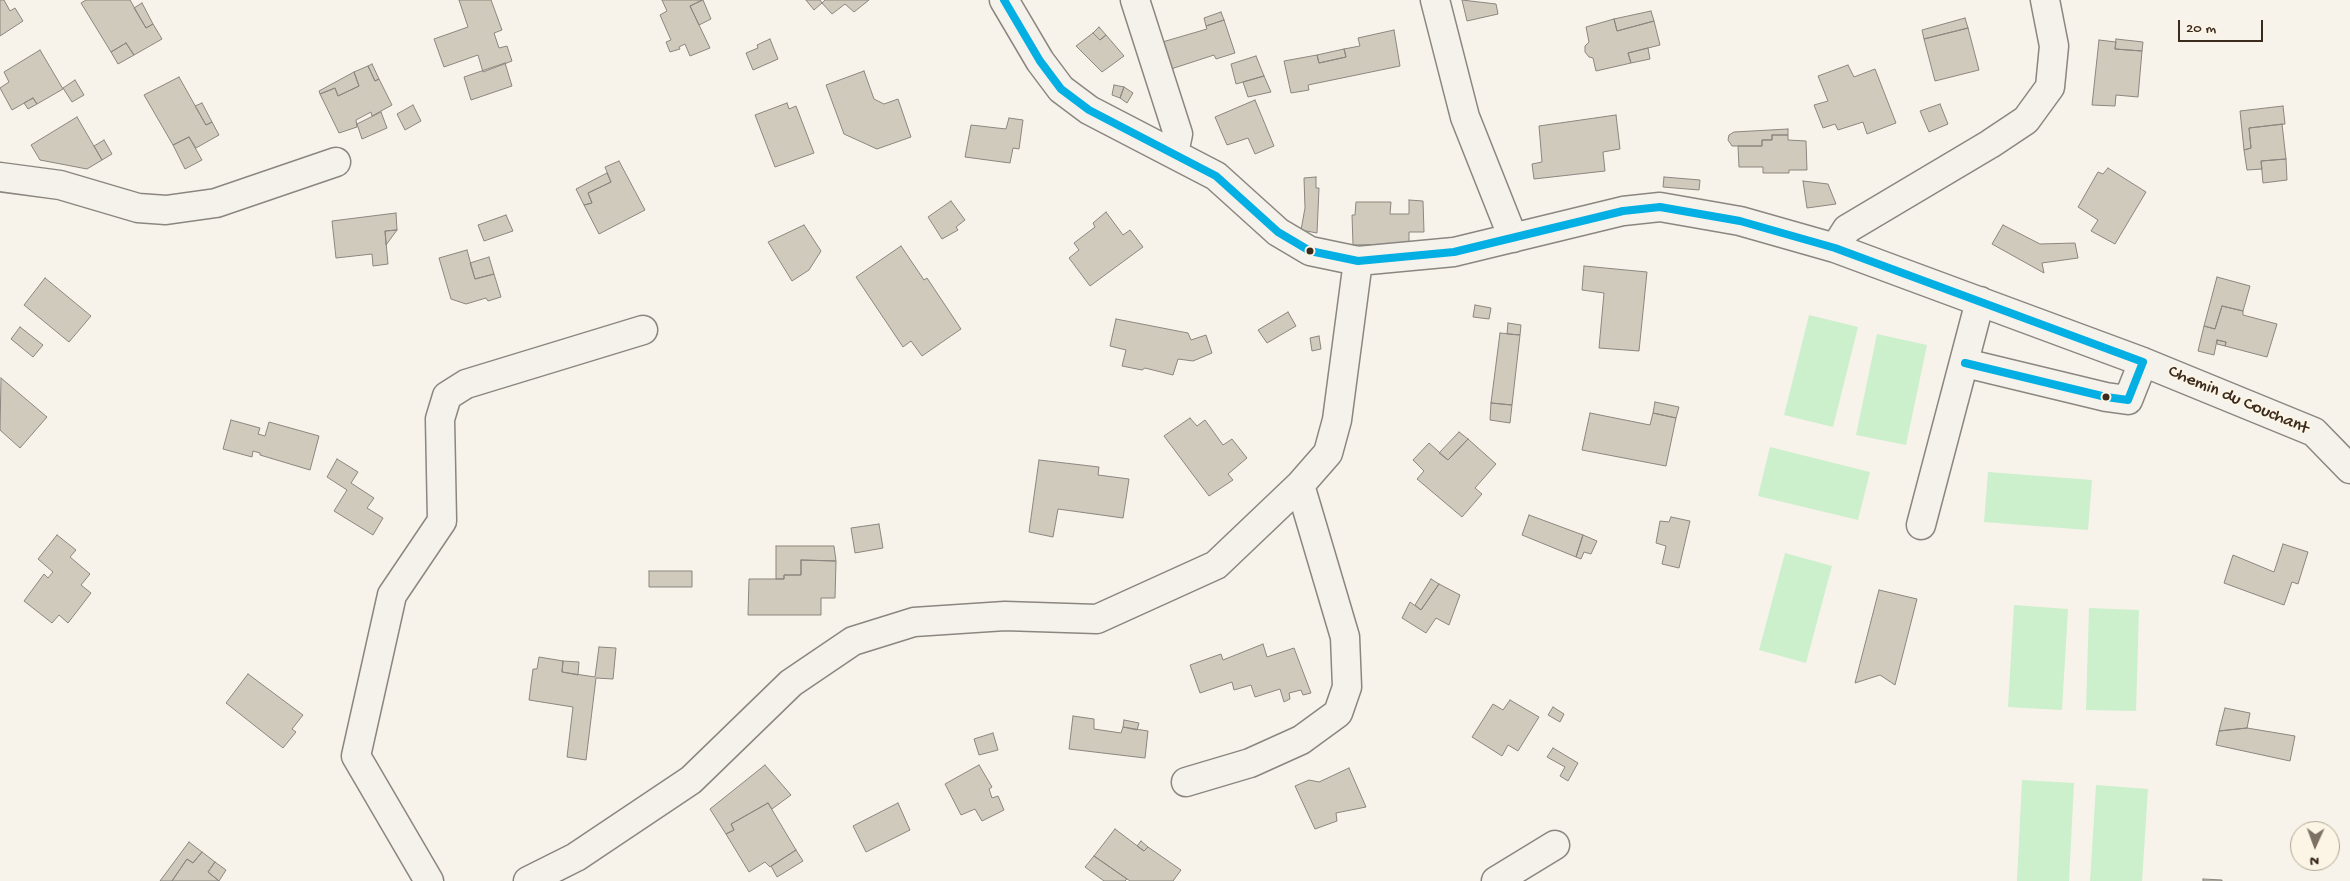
<!DOCTYPE html>
<html>
<head>
<meta charset="utf-8">
<style>
	body { margin:0 }
	#map { position:relative; width:2350px; height:881px; overflow:hidden; background:#f7f3ea; font-family:"Gochi Hand",sans-serif }
	canvas { display:block }
	.north { position:absolute; left:2290px; top:821px; width:50px; height:50px; box-sizing:border-box; background:#fcf5e5; border:1px solid #afa495; border-radius:50%; rotate:182deg; font-size:14px; font-weight:700; line-height:20px; text-align:center; color:#3b2a1e }
	.north::after { content:''; display:block; margin:auto; width:18px; height:22px; background:#7d7065; clip-path:polygon(50% 0,100% 100%,50% 72%,0 100%) }
	.scale { position:absolute; left:2178px; top:20px; width:85px; height:22px; box-sizing:border-box; border:2px solid #3b2a1e; border-top:0; padding-left:6px; font-size:15px; line-height:18px; white-space:nowrap; color:#3b2a1e; -webkit-text-stroke:4px #fcf5e5; paint-order:stroke }
</style>
</head>
<body>
<div id="map">
<canvas width="2350" height="881"></canvas>
<div class="north">N</div>
<div class="scale">20 m</div>
</div>
<script>
const g = document.querySelector('canvas').getContext('2d');
g.lineJoin = 'round';
function fillPath(path, color) { g.fillStyle = color; g.fill(path, 'evenodd'); }
const shape = rows => new Path2D(rows.map(r => 'M' + r).join(''));
function stroke(path, color, width, dash) { g.strokeStyle = color; g.lineWidth = width; g.lineCap = dash ? 'butt' : 'round'; g.setLineDash(dash || []); g.stroke(path); }
function label(font, color, halo, rows, align = 'center') {
  g.font = font + ' "Gochi Hand",sans-serif'; g.lineWidth = 4; g.setLineDash([]); g.textBaseline = 'middle'; g.strokeStyle = halo; g.fillStyle = color; for (const [text, x, y, turn = 0] of rows) {
    g.save(); g.translate(x, y); g.rotate((+turn || 0) * Math.PI / 180); g.textAlign = isNaN(turn) ? turn : align; if (halo) g.strokeText(text, 0, 0); g.fillText(text, 0, 0); g.restore();
  }
}
const green = shape([
	[1809,315,1858,327,1833,427,1784,415],
	[1877,334,1927,345,1906,445,1856,435],
	[1770,447,1870,472,1858,520,1758,496],
	[1988,472,2092,480,2088,530,1984,522],
	[1785,553,1832,566,1806,663,1759,650],
	[2014,605,2068,609,2062,710,2008,707],
	[2089,608,2139,610,2136,711,2086,710],
	[2022,780,2074,783,2069,881,2017,881],
	[2096,785,2148,789,2142,881,2090,881]
]);
const building = shape([
	[0,0,4,0,10,11,15,8,23,21,0,36,0,0],
	[86,0,130,0,146,28,153,24,162,39,134,55,126,43,111,52,81,3,86,0],
	[459,0,491,0,502,30,494,33,499,48,507,46,512,61,483,72,478,55,444,67,434,39,468,27,459,0],
	[662,0,702,0,690,6,710,48,690,56,685,44,679,47,680,49,670,52,666,42,671,40,660,15,667,11,662,0],
	[703,0,711,19,699,25,690,6,703,0],
	[806,0,820,0,822,3,814,10,806,0],
	[825,0,869,0,854,12,845,4,832,14,822,3,825,0],
	[1462,0,1496,4,1498,14,1467,21,1462,0],
	[142,3,153,24,146,28,134,8,142,3],
	[1651,11,1654,21,1617,31,1614,19,1651,11],
	[1221,12,1224,20,1206,26,1204,18,1221,12],
	[1965,18,1968,28,1924,39,1922,30,1965,18],
	[1614,19,1617,31,1654,21,1660,45,1628,53,1631,63,1596,71,1593,58,1589,57,1585,52,1585,46,1589,42,1586,27,1614,19],
	[1224,20,1235,53,1216,59,1214,55,1168,70,1159,43,1207,29,1206,26,1224,20],
	[1099,27,1106,35,1100,40,1093,33,1099,27],
	[1968,28,1979,70,1935,81,1924,39,1968,28],
	[1394,30,1400,66,1308,85,1309,90,1291,93,1284,61,1317,55,1319,63,1346,57,1344,49,1360,46,1358,38,1394,30],
	[1093,33,1100,40,1106,35,1124,56,1102,72,1076,46,1093,33],
	[770,39,778,59,753,70,746,53,758,48,757,45,770,39],
	[2116,39,2143,42,2142,51,2115,49,2116,39],
	[2099,40,2116,42,2115,49,2142,51,2138,97,2116,95,2115,106,2092,105,2099,40],
	[126,43,134,55,118,64,111,52,126,43],
	[1648,48,1650,59,1631,63,1628,53,1648,48],
	[1344,49,1346,57,1319,63,1317,55,1344,49],
	[40,50,63,89,37,104,33,98,12,110,0,88,9,82,4,72,40,50],
	[1256,56,1264,76,1236,84,1231,64,1256,56],
	[505,63,512,86,471,100,464,77,505,63],
	[372,64,379,79,375,81,368,66,372,64],
	[1848,65,1854,77,1875,69,1896,123,1867,134,1863,122,1838,130,1835,124,1823,128,1814,105,1828,101,1818,76,1848,65],
	[368,66,375,81,379,79,392,105,372,116,371,112,356,120,357,127,339,133,320,94,335,88,338,96,359,86,354,72,368,66],
	[864,71,874,99,884,104,898,99,911,137,877,149,844,134,826,85,864,71],
	[354,72,359,86,338,96,335,88,320,94,319,91,354,72],
	[1264,76,1271,92,1248,97,1243,82,1264,76],
	[179,77,206,125,212,122,219,135,196,148,189,137,173,145,144,95,179,77],
	[75,80,84,95,72,102,63,88,75,80],
	[1114,85,1124,87,1120,98,1112,95,1114,85],
	[1124,87,1133,93,1127,103,1120,98,1124,87],
	[33,98,37,104,28,109,24,103,33,98],
	[1255,100,1274,146,1255,154,1248,138,1227,145,1215,117,1255,100],
	[202,103,212,122,206,125,195,106,202,103],
	[787,103,789,109,796,106,814,153,775,167,755,115,787,103],
	[1940,104,1948,124,1929,132,1920,111,1940,104],
	[413,105,421,121,405,130,397,114,413,105],
	[2283,106,2285,124,2249,128,2251,148,2244,150,2240,111,2283,106],
	[381,112,387,128,362,139,357,124,381,112],
	[1616,115,1620,149,1603,152,1605,171,1534,179,1532,164,1542,162,1539,126,1616,115],
	[77,117,102,160,87,169,40,160,31,145,77,117],
	[1009,118,1023,120,1019,149,1013,148,1010,163,965,157,971,125,1006,129,1009,118],
	[2282,124,2286,159,2261,161,2262,169,2247,170,2244,150,2251,148,2249,128,2282,124],
	[1788,129,1788,135,1772,135,1772,140,1762,140,1762,146,1732,146,1728,140,1729,135,1734,132,1788,129],
	[1772,135,1788,135,1788,140,1806,141,1807,170,1789,170,1789,173,1763,173,1763,167,1739,167,1738,146,1762,146,1762,140,1772,140,1772,135],
	[189,137,202,160,185,169,173,145,189,137],
	[104,140,112,154,102,160,94,146,104,140],
	[2286,159,2287,180,2263,183,2261,161,2286,159],
	[619,161,645,210,599,234,584,205,592,203,588,193,611,182,605,167,619,161],
	[2108,168,2146,192,2115,244,2091,231,2098,220,2078,207,2098,172,2103,174,2108,168],
	[607,173,611,182,588,193,592,203,584,205,576,189,607,173],
	[1316,177,1316,188,1319,188,1317,233,1301,230,1305,208,1304,178,1316,177],
	[1664,177,1700,180,1699,190,1663,187,1664,177],
	[1803,181,1828,184,1836,204,1807,208,1803,181],
	[1409,200,1423,201,1424,232,1409,232,1409,244,1353,245,1352,215,1355,215,1356,202,1391,202,1390,214,1409,214,1409,200],
	[951,201,965,220,956,227,958,230,942,239,928,217,951,201],
	[1106,212,1123,235,1130,230,1143,247,1090,286,1069,258,1079,250,1074,243,1095,227,1093,223,1106,212],
	[396,213,397,230,385,231,388,264,373,266,372,254,336,258,332,221,396,213],
	[506,215,513,231,484,241,478,225,506,215],
	[804,225,821,251,809,270,792,281,768,242,804,225],
	[2003,225,2040,244,2075,243,2078,258,2042,263,2044,273,1992,244,2003,225],
	[397,230,386,245,385,231,397,230],
	[901,246,924,280,927,278,961,329,922,356,911,341,903,347,856,277,901,246],
	[467,250,475,279,494,274,501,297,488,301,486,298,466,304,451,299,439,258,467,250],
	[489,257,494,274,475,279,470,263,489,257],
	[1584,266,1647,272,1639,351,1599,348,1604,293,1582,290,1584,266],
	[2217,277,2250,286,2243,311,2222,306,2215,329,2204,326,2217,277],
	[45,278,91,316,69,342,24,305,45,278],
	[1475,305,1491,308,1489,319,1473,317,1475,305],
	[2222,306,2243,311,2243,315,2277,324,2267,357,2225,346,2226,342,2217,340,2214,355,2198,351,2204,326,2215,329,2222,306],
	[1288,312,1296,326,1267,343,1258,330,1288,312],
	[1116,319,1188,333,1191,340,1206,335,1212,353,1193,361,1178,359,1173,375,1145,368,1142,370,1122,366,1126,350,1110,346,1116,319],
	[1508,323,1521,325,1520,335,1507,334,1508,323],
	[20,327,43,345,33,357,11,339,20,327],
	[1500,333,1520,335,1512,405,1491,403,1500,333],
	[1319,336,1321,349,1312,351,1310,338,1319,336],
	[2217,340,2226,342,2225,346,2217,344,2217,340],
	[1,378,47,417,20,448,0,430,1,378],
	[1655,402,1679,407,1676,418,1653,413,1655,402],
	[1491,403,1512,405,1510,423,1490,420,1491,403],
	[1590,413,1650,425,1653,413,1676,418,1666,466,1582,450,1590,413],
	[1190,418,1197,426,1205,420,1223,445,1232,439,1247,458,1228,474,1233,480,1209,496,1164,436,1190,418],
	[231,420,260,428,258,434,265,436,269,422,319,436,310,470,260,455,260,453,253,451,252,457,223,449,231,420],
	[1459,432,1468,439,1448,460,1439,453,1459,432],
	[1468,439,1496,464,1475,488,1482,494,1462,517,1417,479,1424,471,1413,460,1429,443,1448,460,1468,439],
	[337,459,358,472,351,483,374,498,367,508,383,518,373,535,334,511,347,490,327,477,337,459],
	[1039,460,1099,467,1098,475,1129,479,1123,518,1058,509,1053,537,1029,532,1039,460],
	[1529,515,1583,535,1576,557,1522,535,1529,515],
	[1671,517,1690,521,1679,568,1662,564,1666,546,1656,543,1660,521,1669,522,1671,517],
	[879,524,883,548,855,553,851,528,879,524],
	[57,535,76,550,70,557,90,574,81,585,91,593,68,623,59,615,52,623,24,601,44,574,48,578,53,572,38,559,57,535],
	[1583,535,1597,541,1591,554,1584,552,1581,559,1576,557,1583,535],
	[2283,544,2308,552,2298,584,2292,582,2284,605,2224,583,2233,555,2274,572,2283,544],
	[776,546,834,546,836,561,801,560,801,575,784,575,784,579,776,579,776,546],
	[801,560,836,561,835,598,821,598,821,615,748,615,749,579,784,579,784,575,801,575,801,560],
	[649,571,692,571,692,587,649,587,649,571],
	[1431,579,1439,584,1421,610,1415,605,1431,579],
	[1439,584,1460,595,1449,625,1436,618,1426,633,1402,618,1410,602,1421,610,1439,584],
	[1879,590,1917,599,1895,685,1880,675,1855,683,1879,590],
	[1263,644,1267,657,1294,648,1311,693,1303,695,1301,690,1289,693,1290,699,1284,702,1280,689,1255,697,1251,685,1234,690,1232,682,1200,693,1190,665,1221,654,1223,660,1263,644],
	[599,647,616,648,613,679,596,678,586,760,567,757,573,707,529,700,533,669,537,669,539,657,563,661,562,672,595,677,599,647],
	[563,661,579,662,578,675,562,672,563,661],
	[248,674,303,715,292,729,296,732,283,748,226,703,248,674],
	[1510,700,1539,717,1518,751,1508,745,1502,756,1472,737,1493,704,1503,710,1510,700],
	[1553,707,1564,714,1560,722,1548,715,1553,707],
	[2225,708,2250,713,2247,728,2219,731,2225,708],
	[1073,716,1094,719,1094,729,1121,733,1123,727,1148,731,1145,758,1069,749,1073,716],
	[1124,720,1139,723,1137,730,1123,727,1124,720],
	[2247,728,2295,736,2290,761,2216,745,2219,731,2247,728],
	[993,733,998,750,979,755,974,739,993,733],
	[1553,748,1578,763,1568,781,1560,776,1565,767,1547,757,1553,748],
	[765,765,791,795,772,809,768,803,731,824,734,830,726,834,710,809,765,765],
	[979,765,992,787,989,789,992,798,998,796,1004,810,982,821,975,809,961,815,945,784,979,765],
	[1349,768,1366,807,1336,813,1337,821,1315,829,1295,786,1309,780,1319,782,1349,768],
	[768,803,796,850,770,867,765,862,749,872,726,834,734,830,731,824,768,803],
	[898,803,910,830,866,852,853,826,898,803],
	[1115,829,1144,851,1148,847,1181,870,1173,881,1130,881,1094,856,1115,829],
	[1141,841,1148,847,1144,851,1137,846,1141,841],
	[189,842,202,852,193,863,187,859,172,881,160,881,189,842],
	[796,850,803,861,777,877,771,866,796,850],
	[202,852,215,862,208,872,219,881,172,881,187,859,193,863,202,852],
	[1094,856,1127,879,1125,881,1104,881,1085,867,1094,856],
	[215,862,226,870,219,881,208,872,215,862],
	[2203,879,2222,880,2222,881,2203,881,2203,879]
]);
const minor = shape([
	[1004,0,1040,61,1061,89,1089,110,1216,176,1278,232,1310,251,1358,261,1454,252,1623,211,1660,207,1740,221,1835,248,2143,362,2314,432,2350,469],
	[1135,0,1178,134,1174,153],
	[1435,0,1465,117,1513,238],
	[0,177,60,185,138,208,166,210,216,203,336,162],
	[1835,248,1847,229,1990,144,2026,120,2050,87,2054,46,2045,0],
	[1965,363,2106,397,2128,400,2143,362],
	[1921,525,1980,301],
	[1186,782,1250,763,1301,740,1338,713,1347,687,1345,637,1300,485],
	[429,881,356,756,392,595,442,521,440,419,447,396,466,384,643,330],
	[528,881,576,857,691,780,791,683,853,641,914,622,1005,616,1097,619,1216,565,1300,485,1328,453,1337,420,1358,261],
	[1496,881,1555,845]
]);
const bus1 = shape([
	[1004,0,1040,61,1061,89,1089,110,1216,176,1278,232,1310,251,1358,261,1454,252,1623,211,1660,207,1740,221,1835,248,2143,362],
	[1965,363,2106,397,2128,400,2143,362]
]);
const markers = [
	[1310,251,4.5,"#3b2a1e"],
	[2106,397,4.5,"#3b2a1e"]
];
const streetNames = [
	["Chemin du Couchant",2238,401,23]
];
fillPath(green, '#ccefcc');
fillPath(building, '#d0cabd');
stroke(building, '#8b867f', 1);
stroke(minor, '#8b867f', 31);
stroke(minor, '#f5f2ec', 28);
stroke(bus1, '#03afe3', 8);
for (const [x, y, r, color] of markers) { const dot = new Path2D(); dot.arc(x, y, r, 0, 2 * Math.PI); g.fillStyle = color; g.fill(dot); stroke(dot, '#fcf5e5', 2); }
label('18px', '#3b2a1e', '#fcf5e5', streetNames);
</script>
</body>
</html>
